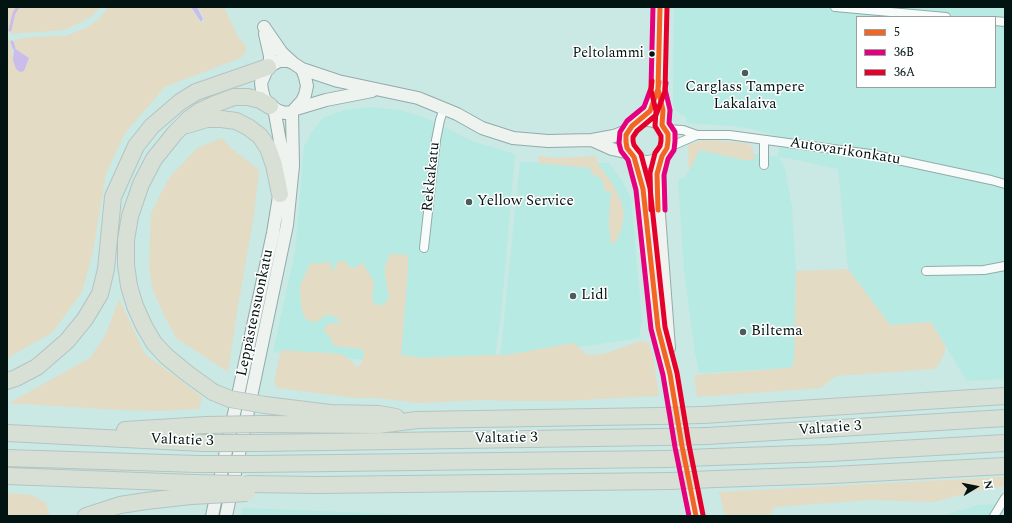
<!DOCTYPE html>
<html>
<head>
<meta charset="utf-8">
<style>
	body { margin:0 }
	#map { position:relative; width:1012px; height:523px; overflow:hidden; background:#cae8e4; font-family:Spectral,serif }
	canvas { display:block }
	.frame { position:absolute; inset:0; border:8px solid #011412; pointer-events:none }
	.legend { position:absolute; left:856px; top:16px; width:140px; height:72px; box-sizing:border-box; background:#fff; border:1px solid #99a1a0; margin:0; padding:5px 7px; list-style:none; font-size:12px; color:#011412 }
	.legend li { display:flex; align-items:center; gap:8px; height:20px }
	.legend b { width:20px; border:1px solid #99a1a0 }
	.north { position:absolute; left:956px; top:467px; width:40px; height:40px; -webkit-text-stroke:3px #fff; paint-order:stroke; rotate:80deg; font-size:11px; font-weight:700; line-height:16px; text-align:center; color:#011412 }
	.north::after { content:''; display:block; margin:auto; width:14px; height:18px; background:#011412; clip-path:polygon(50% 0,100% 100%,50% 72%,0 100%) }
</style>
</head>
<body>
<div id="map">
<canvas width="1012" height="523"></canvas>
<div class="frame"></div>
<ul class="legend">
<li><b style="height:5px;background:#f26522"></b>5</li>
<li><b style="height:5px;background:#e5007d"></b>36B</li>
<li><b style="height:5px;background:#e4002b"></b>36A</li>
</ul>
<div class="north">N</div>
</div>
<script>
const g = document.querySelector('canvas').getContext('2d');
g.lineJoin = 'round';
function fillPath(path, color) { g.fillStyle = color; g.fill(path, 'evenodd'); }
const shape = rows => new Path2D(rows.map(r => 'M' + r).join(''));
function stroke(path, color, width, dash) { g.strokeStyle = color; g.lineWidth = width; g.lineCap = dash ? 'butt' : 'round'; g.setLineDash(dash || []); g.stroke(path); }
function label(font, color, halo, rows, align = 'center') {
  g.font = font + ' Spectral,serif'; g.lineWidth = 3; g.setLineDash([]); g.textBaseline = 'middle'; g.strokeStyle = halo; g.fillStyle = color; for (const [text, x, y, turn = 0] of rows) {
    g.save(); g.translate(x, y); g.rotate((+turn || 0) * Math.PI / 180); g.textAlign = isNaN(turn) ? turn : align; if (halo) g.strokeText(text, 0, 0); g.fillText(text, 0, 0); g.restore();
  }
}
const built = shape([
	[674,7,1005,7,1005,379,967,381,931,322,890,325,848,269,838,169,793,159,779,157,785,169,792,207,796,271,794,360,791,368,699,373,695,353,684,272,678,179,685,178,700,147,778,157,780,137,752,129,734,126,686,123,686,117,680,114,676,110,673,104],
	[857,17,995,17,995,87,857,87],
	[370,107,399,110,426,118,472,141,515,154,501,315,495,357,417,364,273,352,295,252,304,147,312,132,324,117,346,110],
	[520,162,609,163,623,182,631,198,642,320,639,338,500,359],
	[1005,504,1005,516,942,516,979,505],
	[243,508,444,516,241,516]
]);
const green = shape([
	[7,7,101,7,93,15,82,22,64,30,11,34,11,32,7,32],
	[108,7,190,7,201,23,204,22,204,19,198,7,224,7,239,39,245,44,246,50,244,55,240,58,165,87,125,133,106,174,93,251,82,292,52,333,7,358,7,39,9,39,10,42,13,57,24,71,28,61,27,56,18,51,14,46,14,40,31,37,66,36,86,28,100,18],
	[222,138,232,149,259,170,254,215,237,312,228,372,176,338,164,315,152,288,149,262,151,213,169,178,197,148],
	[704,140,748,143,752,147,755,157,752,160,744,160,700,150,689,171,688,145],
	[539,156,557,158,596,156,599,166,611,181,621,200,624,214,622,226,618,238,614,243,611,244,609,227,609,217,611,192,605,191,602,180,596,175,591,174,591,168,538,163],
	[390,254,408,255,408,271,401,355,423,358,489,355,506,355,574,343,587,355,604,354,641,341,649,343,653,356,659,396,562,401,518,401,482,400,419,403,376,398,355,398,278,388,274,383,281,350,341,354,353,362,356,367,360,365,364,356,362,349,334,346,329,336,323,330,329,323,339,324,338,318,330,315,325,315,319,321,311,322,304,317,301,305,300,286,310,264,330,262,332,272,337,263,342,260,347,263,350,268,357,267,362,262,374,282,372,298,375,305,382,305,389,299,385,275,385,266],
	[848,269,890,325,931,322,946,347,941,361,935,369,836,376,821,388,697,397,694,375,791,368,794,360,796,271],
	[119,299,145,354,202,397,199,409,161,411,119,410,9,403,90,358,105,336],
	[1005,477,1005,486,971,492,934,502,870,500,776,507,771,511,772,516,725,516,719,492],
	[7,493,32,495,46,503,50,516,7,516]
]);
const water = shape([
	[191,7,197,7,203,19,201,22],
	[14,48,29,58,24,71,20,72,16,69,13,60]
]);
const stream = shape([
	[10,30,14,13,18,7],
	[12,42,14,48]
]);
const minor = shape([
	[835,7,946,17],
	[995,21,1005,22],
	[664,129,683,130,697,135],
	[667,148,697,135,729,135,870,154,991,180,1005,184],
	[764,165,764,140],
	[424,248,436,140,440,120,444,108],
	[926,271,984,270,1005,266],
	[994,516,1005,498]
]);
const secondary = shape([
	[660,7,658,89,663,110,662,125],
	[264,27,282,53,293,63],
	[265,34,270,56,270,66],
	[279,61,288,61,293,63,302,69,305,77,307,86,305,95,302,101,292,112,285,113,279,111,270,106,264,98,262,90,261,83,268,67,279,61],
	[302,69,338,81,418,98,457,114,482,128,513,138,548,141,592,140,614,136,629,130],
	[296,109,326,100,372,91],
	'626 141a21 21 0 1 1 42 0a21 21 0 1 1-42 0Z',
	[640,120,650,111,658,89],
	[592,140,612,149,630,153],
	[662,156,657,174,657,188,669,348],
	[634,157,643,189,658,328,670,374,682,446,696,516],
	[212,516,273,233,283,172,281,147,274,108],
	[226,516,287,225,293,166,292,112]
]);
const motorway = shape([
	[187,125,207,119,221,119,236,121,248,127,260,136,268,148,274,165,280,194],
	[7,381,16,378,37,367,67,341,85,319,100,294,106,269,113,197,136,146,152,126,180,102,196,92,268,67],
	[213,392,188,374,166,356,154,343,144,326,135,306,129,286,126,265,126,240,130,216,141,184,154,159,175,133,189,119,200,111,215,104,234,97,248,97,260,100,270,106],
	[265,405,330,413,379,414,396,417],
	[703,415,1005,396],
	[261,424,378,425,417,420,657,416],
	[125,430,206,425],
	[7,433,203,443],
	[707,436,1005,418],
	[258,443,661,437],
	[712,457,830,453,1005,443],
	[7,458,198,464],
	[253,464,666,459],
	[7,476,194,483],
	[716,479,832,475,1005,466],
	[249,484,317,485,670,481],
	[86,516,120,505,146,501,191,496]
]);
const motorwayBridge = shape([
	[213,392,230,399,265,405],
	[657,416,703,415],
	[206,425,261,424],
	[661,437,707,436],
	[203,443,258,443],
	[666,459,712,457],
	[198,464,253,464],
	[670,481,716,479],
	[194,483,241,484],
	[191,496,247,493]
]);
const bus1 = shape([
	[660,7,658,89,650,111,632,126,626,135,626,142,627,148,634,157,643,189,658,328,670,374,682,446,696,516],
	[658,210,657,174,662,156,667,148,668,141,668,134,662,125,663,110,658,89,659,82]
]);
const bus2 = shape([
	[653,7,651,88,644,107,627,121,620,132,619,143,621,151,628,160,636,190,651,329,663,375,675,447,689,516],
	[665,210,664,175,668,159,674,150,675,141,675,132,669,123,670,110,665,89,666,83]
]);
const bus3 = shape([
	[667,7,665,91,656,115,637,131,633,137,633,141,634,145,641,154,650,188,665,327,677,373,689,445,703,515],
	[651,210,650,173,655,153,660,146,661,141,661,136,655,126,656,111,651,90,652,81]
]);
const markers = [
	[652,54,3.5,"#011412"],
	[745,73,4,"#475e5c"],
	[469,202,4,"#475e5c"],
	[573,296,4,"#475e5c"],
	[743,332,4,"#475e5c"]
];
const busNames = [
	["Peltolammi",644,54]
];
const poiNames = [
	["Carglass Tampere",745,88,"center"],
	["Lakalaiva",745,105,"center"],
	["Yellow Service",477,202],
	["Lidl",581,296],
	["Biltema",751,332]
];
const streetNames = [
	["Autovarikonkatu",845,152,9],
	["Rekkakatu",432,177,-84],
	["Leppästensuonkatu",256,313,-78],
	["Valtatie 3",830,429,-4],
	["Valtatie 3",506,439,-1],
	["Valtatie 3",182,441,2]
];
fillPath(built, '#b7eae2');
fillPath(green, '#e4dbc4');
fillPath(water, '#cabdec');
stroke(stream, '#cabdec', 3);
stroke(minor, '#93aba8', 10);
stroke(secondary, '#93aba8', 14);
stroke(motorway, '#b4c4c2', 18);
stroke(minor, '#f7fcfb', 8);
stroke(secondary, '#eef3f0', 12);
stroke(motorway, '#d8e0d6', 16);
stroke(motorwayBridge, '#b4c4c2', 18, []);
stroke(motorwayBridge, '#d8e0d6', 16);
stroke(bus1, '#f26522', 5);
stroke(bus2, '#e5007d', 5);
stroke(bus3, '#e4002b', 5);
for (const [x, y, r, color] of markers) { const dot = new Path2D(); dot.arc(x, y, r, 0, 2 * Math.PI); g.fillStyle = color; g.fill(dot); stroke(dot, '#fff', 1.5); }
label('14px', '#011412', '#fff', busNames, 'right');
label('15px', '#011412', '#fff', poiNames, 'left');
label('15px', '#011412', '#fff', streetNames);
</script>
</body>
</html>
